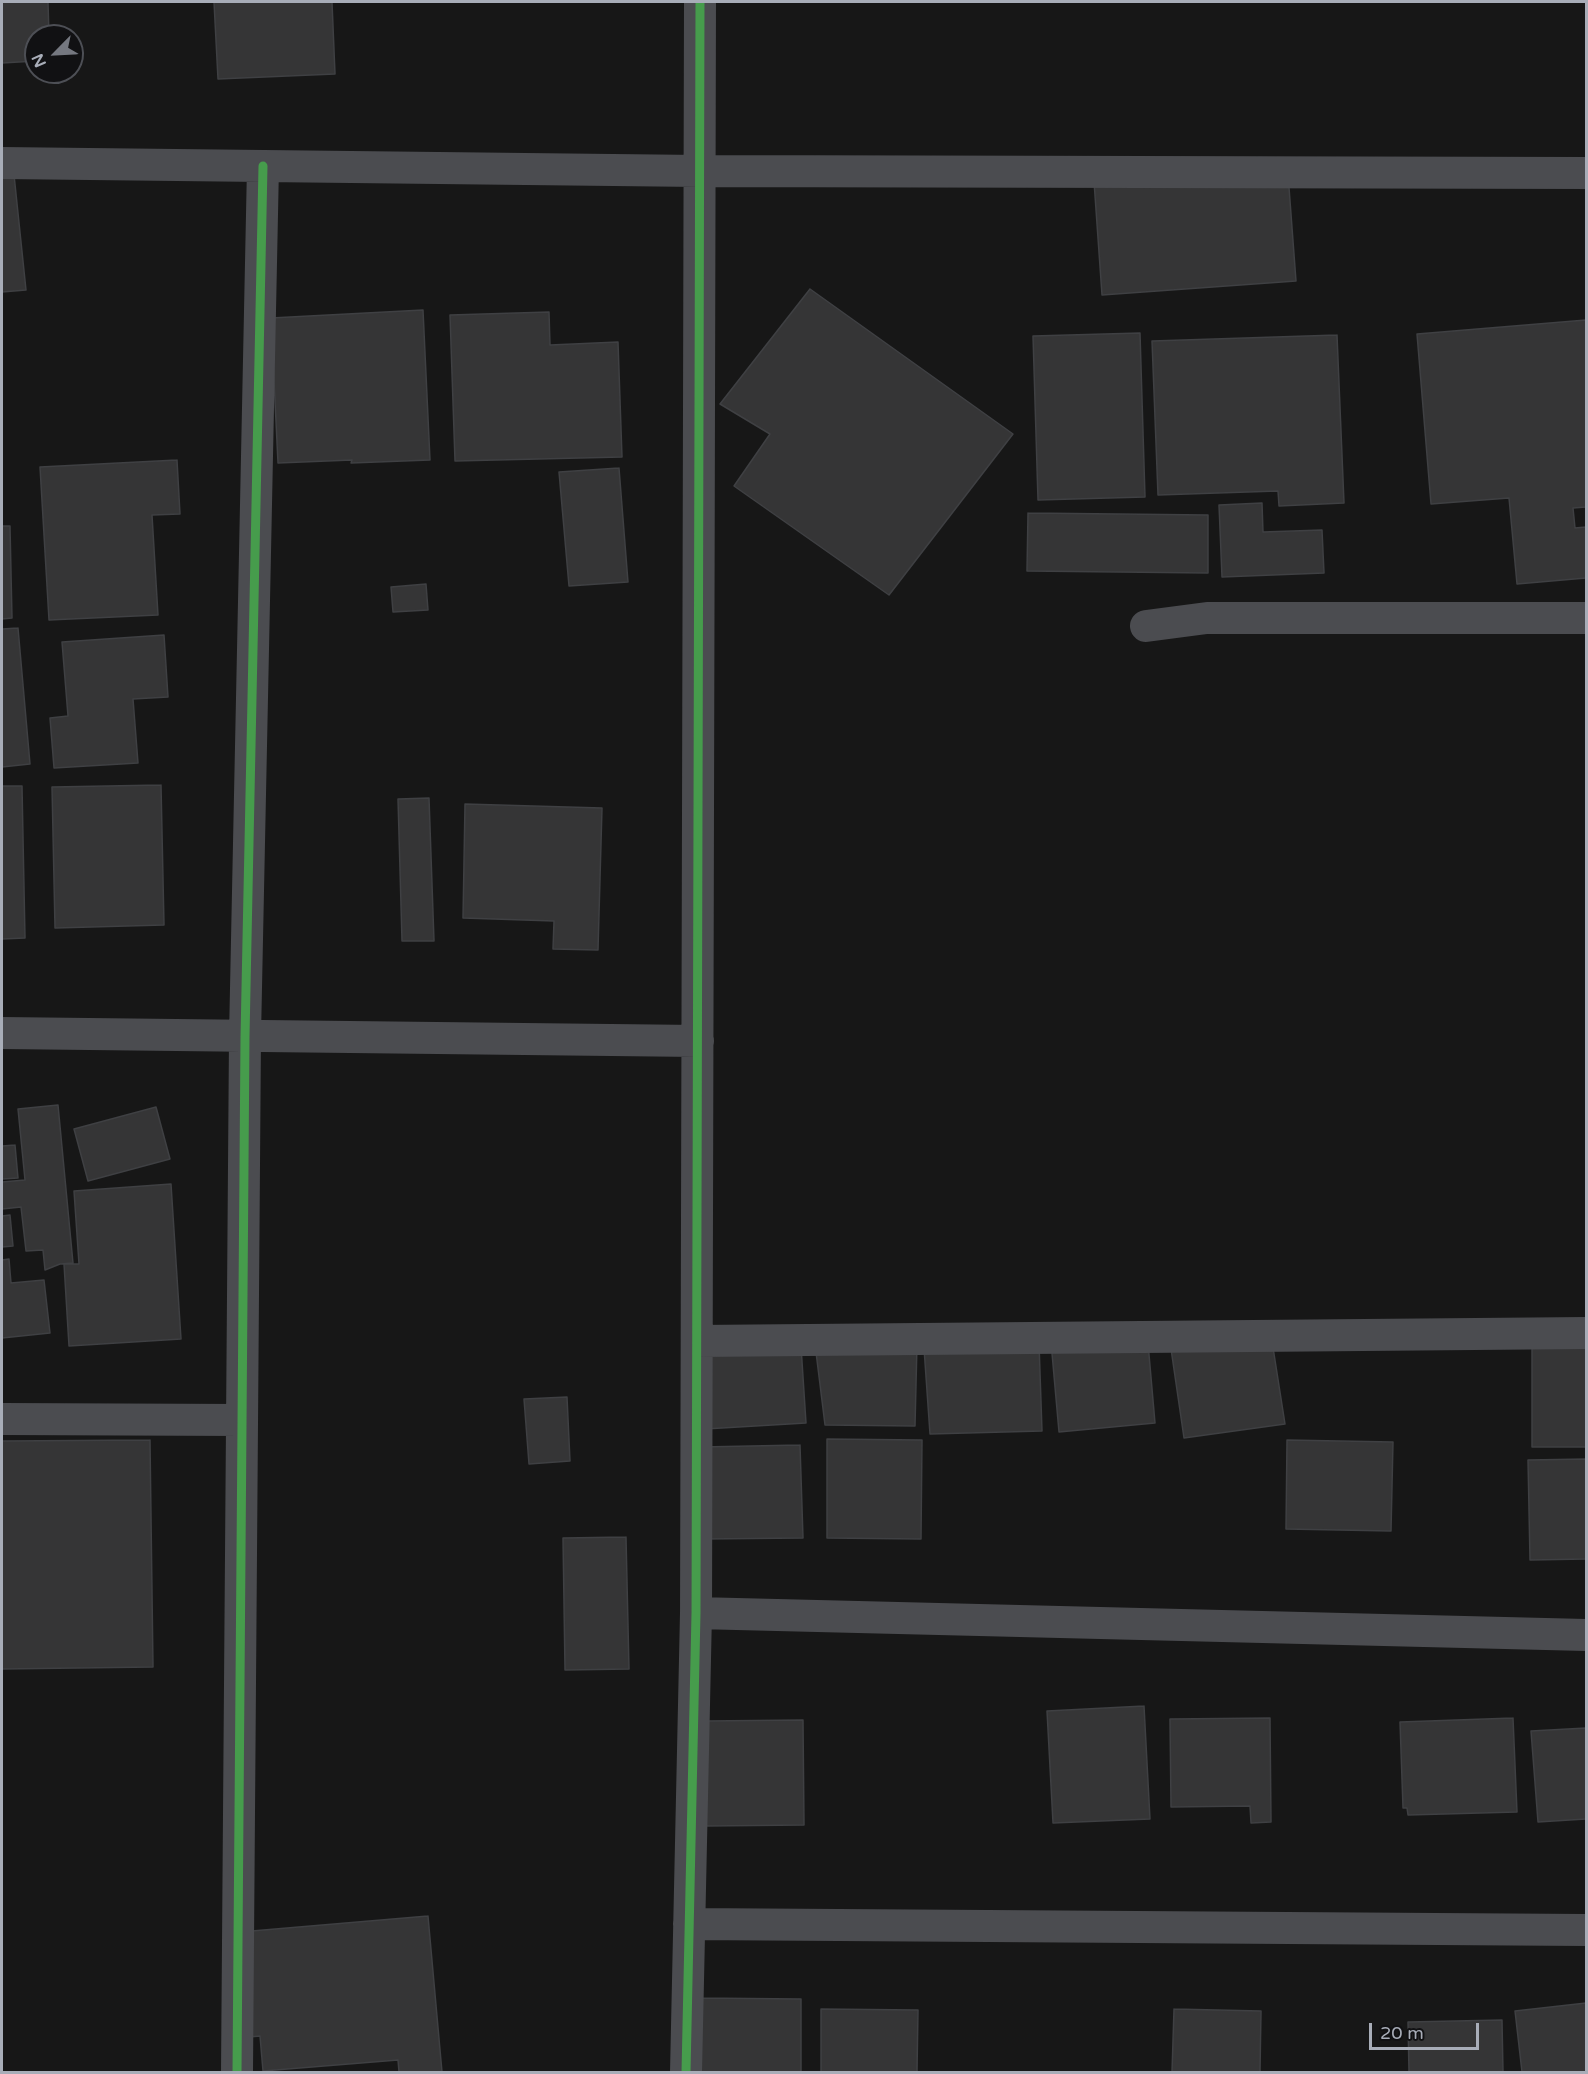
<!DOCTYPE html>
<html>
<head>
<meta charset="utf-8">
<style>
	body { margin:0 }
	#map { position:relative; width:1588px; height:2074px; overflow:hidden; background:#171717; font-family:"Varela Round",sans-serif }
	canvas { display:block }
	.frame { position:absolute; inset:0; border:3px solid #a8adb8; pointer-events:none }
	.north { position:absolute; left:24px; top:24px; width:60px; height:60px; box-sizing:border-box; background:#111113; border:2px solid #4d4f55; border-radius:50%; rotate:246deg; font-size:16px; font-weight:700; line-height:24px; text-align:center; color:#a8adb8 }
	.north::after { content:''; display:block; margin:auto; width:21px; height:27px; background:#757880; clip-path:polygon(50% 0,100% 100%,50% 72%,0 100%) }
	.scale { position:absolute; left:1369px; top:2023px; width:110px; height:27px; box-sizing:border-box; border:3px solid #a8adb8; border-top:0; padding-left:8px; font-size:18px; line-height:21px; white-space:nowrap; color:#a8adb8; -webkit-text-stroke:4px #111113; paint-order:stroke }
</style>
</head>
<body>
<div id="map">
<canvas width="1588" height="2074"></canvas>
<div class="frame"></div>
<div class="north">N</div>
<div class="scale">20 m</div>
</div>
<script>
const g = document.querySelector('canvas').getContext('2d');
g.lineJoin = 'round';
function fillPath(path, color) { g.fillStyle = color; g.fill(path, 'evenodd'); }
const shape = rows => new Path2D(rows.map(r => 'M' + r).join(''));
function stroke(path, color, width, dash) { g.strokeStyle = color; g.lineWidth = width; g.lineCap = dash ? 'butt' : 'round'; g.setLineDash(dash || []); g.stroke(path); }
const building = shape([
	[2,2,48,2,49,36,36,36,36,61,2,63,2,2],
	[214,2,332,2,335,74,218,79,214,2],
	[13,165,26,290,2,292,2,166,13,165],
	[1093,167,1288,174,1296,281,1102,295,1093,167],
	[810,289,1013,434,889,595,734,486,770,434,720,404,810,289],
	[423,310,430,460,351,463,352,460,278,463,271,318,423,310],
	[549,312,550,345,618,342,622,457,455,461,450,315,549,312],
	[1586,320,1586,507,1573,508,1575,528,1586,527,1586,578,1517,584,1509,498,1431,504,1417,334,1586,320],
	[1140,333,1145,497,1038,500,1033,336,1140,333],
	[1337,335,1344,503,1279,506,1278,491,1158,495,1152,341,1337,335],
	[177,460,180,514,152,515,158,615,49,620,40,467,177,460],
	[619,468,628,582,569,586,559,472,619,468],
	[1262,503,1263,532,1322,530,1324,573,1222,577,1219,505,1262,503],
	[1028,513,1208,515,1208,573,1027,571,1028,513],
	[2,526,10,526,12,618,2,619,2,526],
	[426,584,428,610,393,612,391,587,426,584],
	[18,628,30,764,2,767,2,629,18,628],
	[164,635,168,697,133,699,138,763,54,768,50,718,68,716,62,642,164,635],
	[161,785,164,925,55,928,52,787,161,785],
	[2,786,22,786,25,938,2,939,2,786],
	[429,798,434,941,402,941,398,799,429,798],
	[465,804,602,808,598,950,553,949,554,921,463,918,465,804],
	[58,1105,73,1263,60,1264,45,1270,43,1250,26,1251,21,1207,2,1209,2,1182,25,1180,18,1109,58,1105],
	[156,1107,170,1159,88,1181,74,1129,156,1107],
	[15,1145,18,1178,2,1179,2,1146,15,1145],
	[171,1184,181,1339,69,1346,64,1264,79,1264,74,1191,171,1184],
	[10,1215,13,1246,2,1247,2,1216,10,1215],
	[9,1259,11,1283,44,1280,50,1333,2,1338,2,1260,9,1259],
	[1532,1338,1586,1338,1586,1447,1532,1447,1532,1338],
	[1272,1341,1285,1424,1184,1438,1170,1342,1272,1341],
	[1051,1342,1148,1343,1155,1423,1059,1432,1051,1342],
	[1039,1343,1042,1431,930,1434,924,1348,1039,1343],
	[815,1344,917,1344,915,1426,825,1425,815,1344],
	[801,1346,806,1423,705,1429,703,1349,801,1346],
	[567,1397,570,1461,529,1464,524,1399,567,1397],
	[827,1439,922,1440,921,1539,827,1538,827,1439],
	[150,1440,153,1667,2,1669,2,1441,150,1440],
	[1287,1440,1393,1442,1391,1531,1286,1529,1287,1440],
	[800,1445,803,1538,703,1539,701,1447,800,1445],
	[1586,1459,1586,1559,1530,1560,1528,1460,1586,1459],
	[626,1537,629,1669,565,1670,563,1538,626,1537],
	[1144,1706,1150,1819,1053,1823,1047,1711,1144,1706],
	[1270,1718,1271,1822,1251,1823,1250,1806,1171,1807,1170,1719,1270,1718],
	[1513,1718,1517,1812,1408,1815,1407,1808,1403,1808,1400,1722,1513,1718],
	[803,1720,804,1825,706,1826,705,1721,803,1720],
	[1586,1728,1586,1819,1538,1822,1531,1731,1586,1728],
	[428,1916,442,2072,399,2072,398,2060,263,2071,260,2036,249,2037,240,1932,428,1916],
	[698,1998,801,1999,801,2072,697,2072,698,1998],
	[1586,2003,1586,2072,1522,2072,1515,2011,1586,2003],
	[821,2009,918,2010,917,2072,821,2072,821,2009],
	[1174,2009,1261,2011,1260,2072,1172,2072,1174,2009],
	[1502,2020,1503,2072,1409,2072,1408,2022,1502,2020]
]);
const street = shape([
	[2,163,700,171,1586,173],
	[1146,626,1207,618,1586,618],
	[2,1033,698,1041],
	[697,1341,1586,1333],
	[2,1419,242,1420],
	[696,1613,1586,1635],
	[689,1924,1586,1930],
	[237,2072,245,1036,263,166],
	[686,2072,696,1613,700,2]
]);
const cycleway = shape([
	[237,2072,245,1036,263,166],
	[686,2072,696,1613,700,2]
]);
fillPath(building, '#353536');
stroke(building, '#3f4043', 1.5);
stroke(street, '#4b4c50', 32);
stroke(cycleway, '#469c4c', 9);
</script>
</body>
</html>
